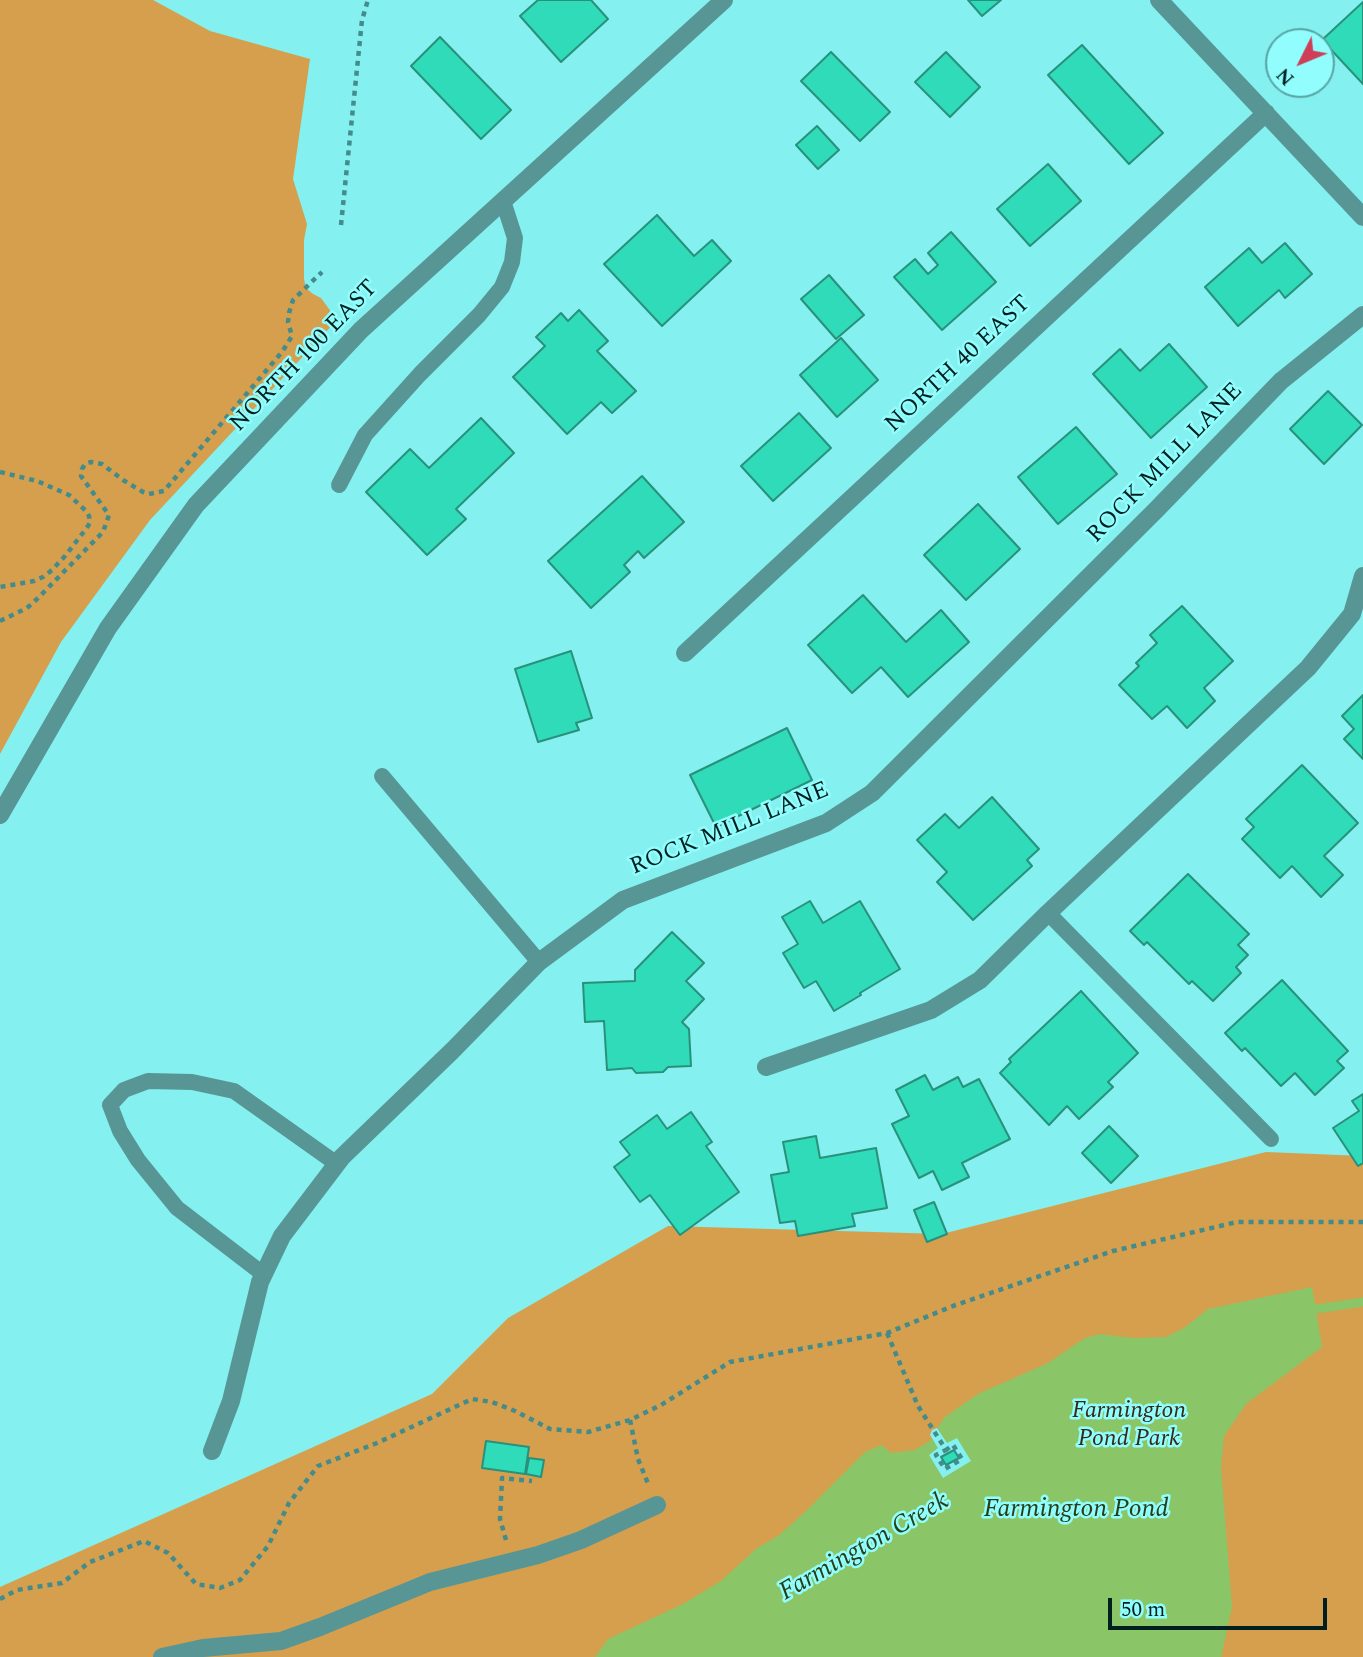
<!DOCTYPE html>
<html>
<head>
<meta charset="utf-8">
<style>
	body { margin:0 }
	#map { position:relative; width:1363px; height:1657px; overflow:hidden; background:#84f0ef; font-family:Spectral,serif }
	canvas { display:block }
	.north { position:absolute; left:1265px; top:28px; width:70px; height:70px; box-sizing:border-box; background:#92fdfd; border:2px solid #58a5a5; border-radius:50%; rotate:227deg; font-size:19px; font-weight:700; line-height:28px; text-align:center; color:#002020 }
	.north::after { content:''; display:block; margin:auto; width:24px; height:32px; background:#ce3e56; clip-path:polygon(50% 0,100% 100%,50% 72%,0 100%) }
	.scale { position:absolute; left:1108px; top:1598px; width:219px; height:32px; box-sizing:border-box; border:4px solid #002020; border-top:0; padding-left:9px; font-size:21px; line-height:24px; white-space:nowrap; color:#002020; -webkit-text-stroke:5px #92fdfd; paint-order:stroke }
</style>
</head>
<body>
<div id="map">
<canvas width="1363" height="1657"></canvas>
<div class="north">N</div>
<div class="scale">50 m</div>
</div>
<script>
const g = document.querySelector('canvas').getContext('2d');
g.lineJoin = 'round';
function fillPath(path, color) { g.fillStyle = color; g.fill(path, 'evenodd'); }
const shape = rows => new Path2D(rows.map(r => 'M' + r).join(''));
function stroke(path, color, width, dash) { g.strokeStyle = color; g.lineWidth = width; g.lineCap = dash ? 'butt' : 'round'; g.setLineDash(dash || []); g.stroke(path); }
function label(font, color, halo, rows, align = 'center') {
  g.font = font + ' Spectral,serif'; g.lineWidth = 5; g.setLineDash([]); g.textBaseline = 'middle'; g.strokeStyle = halo; g.fillStyle = color; for (const [text, x, y, turn = 0] of rows) {
    g.save(); g.translate(x, y); g.rotate((+turn || 0) * Math.PI / 180); g.textAlign = isNaN(turn) ? turn : align; if (halo) g.strokeText(text, 0, 0); g.fillText(text, 0, 0); g.restore();
  }
}
const green = shape([
	[0,0,153,0,210,31,310,59,293,179,307,224,304,240,304,279,306,288,313,294,321,298,337,320,150,520,61,642,0,754],
	[1266,1152,1363,1156,1363,1657,0,1657,0,1587,432,1394,508,1318,668,1226,942,1234]
]);
const water = shape([
	[1312,1287,1322,1347,1246,1404,1224,1436,1221,1467,1232,1607,1221,1657,595,1657,608,1639,683,1604,721,1581,757,1548,778,1536,803,1514,865,1452,882,1445,891,1453,915,1450,933,1439,937,1428,945,1417,978,1394,1048,1363,1085,1338,1100,1334,1133,1338,1166,1337,1184,1328,1208,1309]
]);
const pier = shape([
	[937,1428,947,1443,957,1438,971,1461,943,1478,929,1455,938,1448,930,1435,932,1430]
]);
const stream = shape([
	[1307,1314,1316,1309,1363,1302]
]);
const building = shape([
	[538,0,591,0,608,19,561,62,520,16,538,0],
	[968,0,1001,0,982,16,968,0],
	[1363,2,1363,84,1322,40,1363,2],
	[440,37,511,110,481,139,411,66,440,37],
	[1082,45,1163,133,1129,164,1048,75,1082,45],
	[831,52,890,112,860,141,801,81,831,52],
	[946,52,980,87,950,117,915,82,946,52],
	[817,126,839,150,818,169,796,145,817,126],
	[1048,164,1081,201,1030,246,997,209,1048,164],
	[657,215,694,256,712,240,731,261,662,326,604,264,657,215],
	[951,232,996,282,942,330,894,277,915,259,928,274,938,265,928,253,951,232],
	[1285,243,1312,274,1285,298,1279,290,1238,326,1205,287,1249,248,1262,263,1285,243],
	[829,275,864,315,836,339,801,299,829,275],
	[579,310,608,341,597,351,636,391,612,413,601,402,567,434,513,377,545,346,536,337,561,313,568,321,579,310],
	[841,338,878,380,837,417,800,375,841,338],
	[1169,344,1207,387,1151,438,1093,374,1120,349,1140,371,1169,344],
	[1328,391,1362,425,1324,464,1290,429,1328,391],
	[799,413,831,448,773,501,741,466,799,413],
	[481,418,514,453,456,509,466,519,427,555,366,492,410,449,429,468,481,418],
	[1076,427,1117,474,1058,524,1018,477,1076,427],
	[642,476,684,522,644,558,638,551,624,565,630,572,591,608,548,561,642,476],
	[978,504,1020,549,966,600,924,555,978,504],
	[863,595,906,642,941,610,969,642,908,697,881,667,852,693,808,645,863,595],
	[1182,606,1233,661,1204,688,1215,701,1187,728,1167,706,1152,719,1119,685,1139,666,1136,663,1157,643,1150,635,1182,606],
	[571,651,592,718,576,723,579,730,538,742,515,669,571,651],
	[1363,695,1363,759,1344,739,1354,729,1342,716,1363,695],
	[787,728,812,780,716,827,690,775,787,728],
	[1302,765,1358,823,1324,856,1343,875,1321,897,1292,866,1280,878,1242,839,1254,827,1246,819,1302,765],
	[992,797,1039,849,1027,860,1032,866,973,920,937,882,947,872,917,840,945,814,959,828,992,797],
	[1188,874,1249,934,1238,945,1248,955,1236,967,1241,973,1213,1001,1192,981,1189,984,1147,942,1144,945,1130,931,1188,874],
	[810,901,823,923,860,901,900,969,860,993,861,995,834,1011,816,981,804,988,783,953,798,944,782,917,810,901],
	[672,932,704,963,686,981,704,999,682,1022,689,1029,691,1066,668,1067,663,1072,636,1073,632,1068,607,1070,604,1021,585,1022,583,983,635,981,635,970,672,932],
	[1282,980,1348,1051,1337,1061,1344,1068,1315,1095,1295,1073,1281,1086,1245,1048,1242,1051,1225,1033,1282,980],
	[1081,991,1138,1053,1108,1082,1113,1087,1079,1119,1067,1106,1049,1125,1000,1073,1011,1062,1009,1059,1081,991],
	[925,1075,933,1090,958,1077,963,1087,979,1079,1010,1139,962,1163,969,1177,942,1190,933,1171,919,1178,892,1124,909,1116,896,1090,925,1075],
	[1363,1094,1363,1163,1358,1166,1333,1128,1359,1111,1352,1101,1363,1094],
	[691,1112,712,1142,706,1146,739,1192,680,1235,650,1195,640,1202,614,1167,630,1155,620,1142,657,1115,667,1129,691,1112],
	[1109,1126,1138,1156,1111,1183,1082,1153,1109,1126],
	[816,1136,820,1158,876,1148,887,1208,852,1214,855,1226,798,1236,795,1221,780,1223,771,1175,789,1172,783,1142,816,1136],
	[934,1202,947,1234,927,1242,914,1210,934,1202],
	[486,1441,529,1447,525,1474,482,1468,486,1441],
	[954,1450,959,1458,946,1465,941,1457,954,1450],
	[529,1458,544,1460,541,1477,526,1474,529,1458]
]);
const path = shape([
	[341,225,362,20,368,0],
	[0,472,37,481,69,495,86,511,89,516,90,523,86,529,65,556,52,570,43,577,34,581,0,587],
	[0,621,27,608,37,599,103,532,109,515,81,476,82,469,85,464,91,462,102,464,123,480,143,492,149,494,164,491,282,352,292,336,288,322,289,313,293,300,322,272],
	[887,1333,918,1406,946,1450,936,1455,945,1469,962,1459,953,1445,946,1450],
	[630,1420,638,1459,649,1486],
	[506,1540,500,1519,502,1478,532,1481],
	[0,1599,17,1590,62,1583,90,1562,144,1541,168,1553,196,1584,220,1588,240,1580,268,1546,289,1503,318,1466,377,1443,472,1399,492,1402,515,1411,550,1429,588,1432,630,1420,661,1405,730,1362,887,1333,953,1306,1113,1251,1237,1222,1363,1222]
]);
const lane = shape([
	[339,485,365,435,420,374,479,315,502,287,512,262,515,238,503,201],
	[382,776,539,962],
	[1048,913,1271,1139],
	[263,1274,177,1208,138,1160,120,1131,110,1105,124,1090,148,1081,192,1082,234,1091,337,1164]
]);
const street = shape([
	[1159,0,1363,217],
	[685,653,1266,113],
	[0,815,108,628,196,505,361,330,724,0],
	[766,1067,931,1010,980,980,1048,913,1308,668,1352,614,1363,576],
	[212,1451,231,1401,260,1282,282,1236,342,1157,452,1051,539,962,623,900,826,823,872,793,1156,510,1281,381,1363,315],
	[162,1657,203,1648,281,1641,320,1627,430,1582,538,1555,581,1540,657,1505]
]);
const streetNames = [
	["NORTH 100 EAST",305,357,-46],
	["NORTH 40 EAST",959,365,-43],
	["ROCK MILL LANE",1166,464,-46],
	["ROCK MILL LANE",730,830,-22]
];
const parkNames = [
	["Farmington",1129,1412],
	["Pond Park",1129,1440]
];
const waterNames = [
	["Farmington Pond",1076,1511],
	["Farmington Creek",865,1548,-30]
];
fillPath(green, '#d59f4d');
fillPath(water, '#8ac667');
fillPath(pier, '#84f0ef');
stroke(stream, '#8ac667', 9);
fillPath(building, '#2fdbb8');
stroke(building, '#29917b', 2);
stroke(path, '#448c8b', 4.5, [5, 5]);
stroke(lane, '#589695', 16);
stroke(street, '#589695', 18);
label('24px', '#002020', '#92fdfd', streetNames);
label('italic 24px', '#362a18', '#92fdfd', parkNames);
label('italic 26px', '#273f19', '#92fdfd', waterNames);
</script>
</body>
</html>
